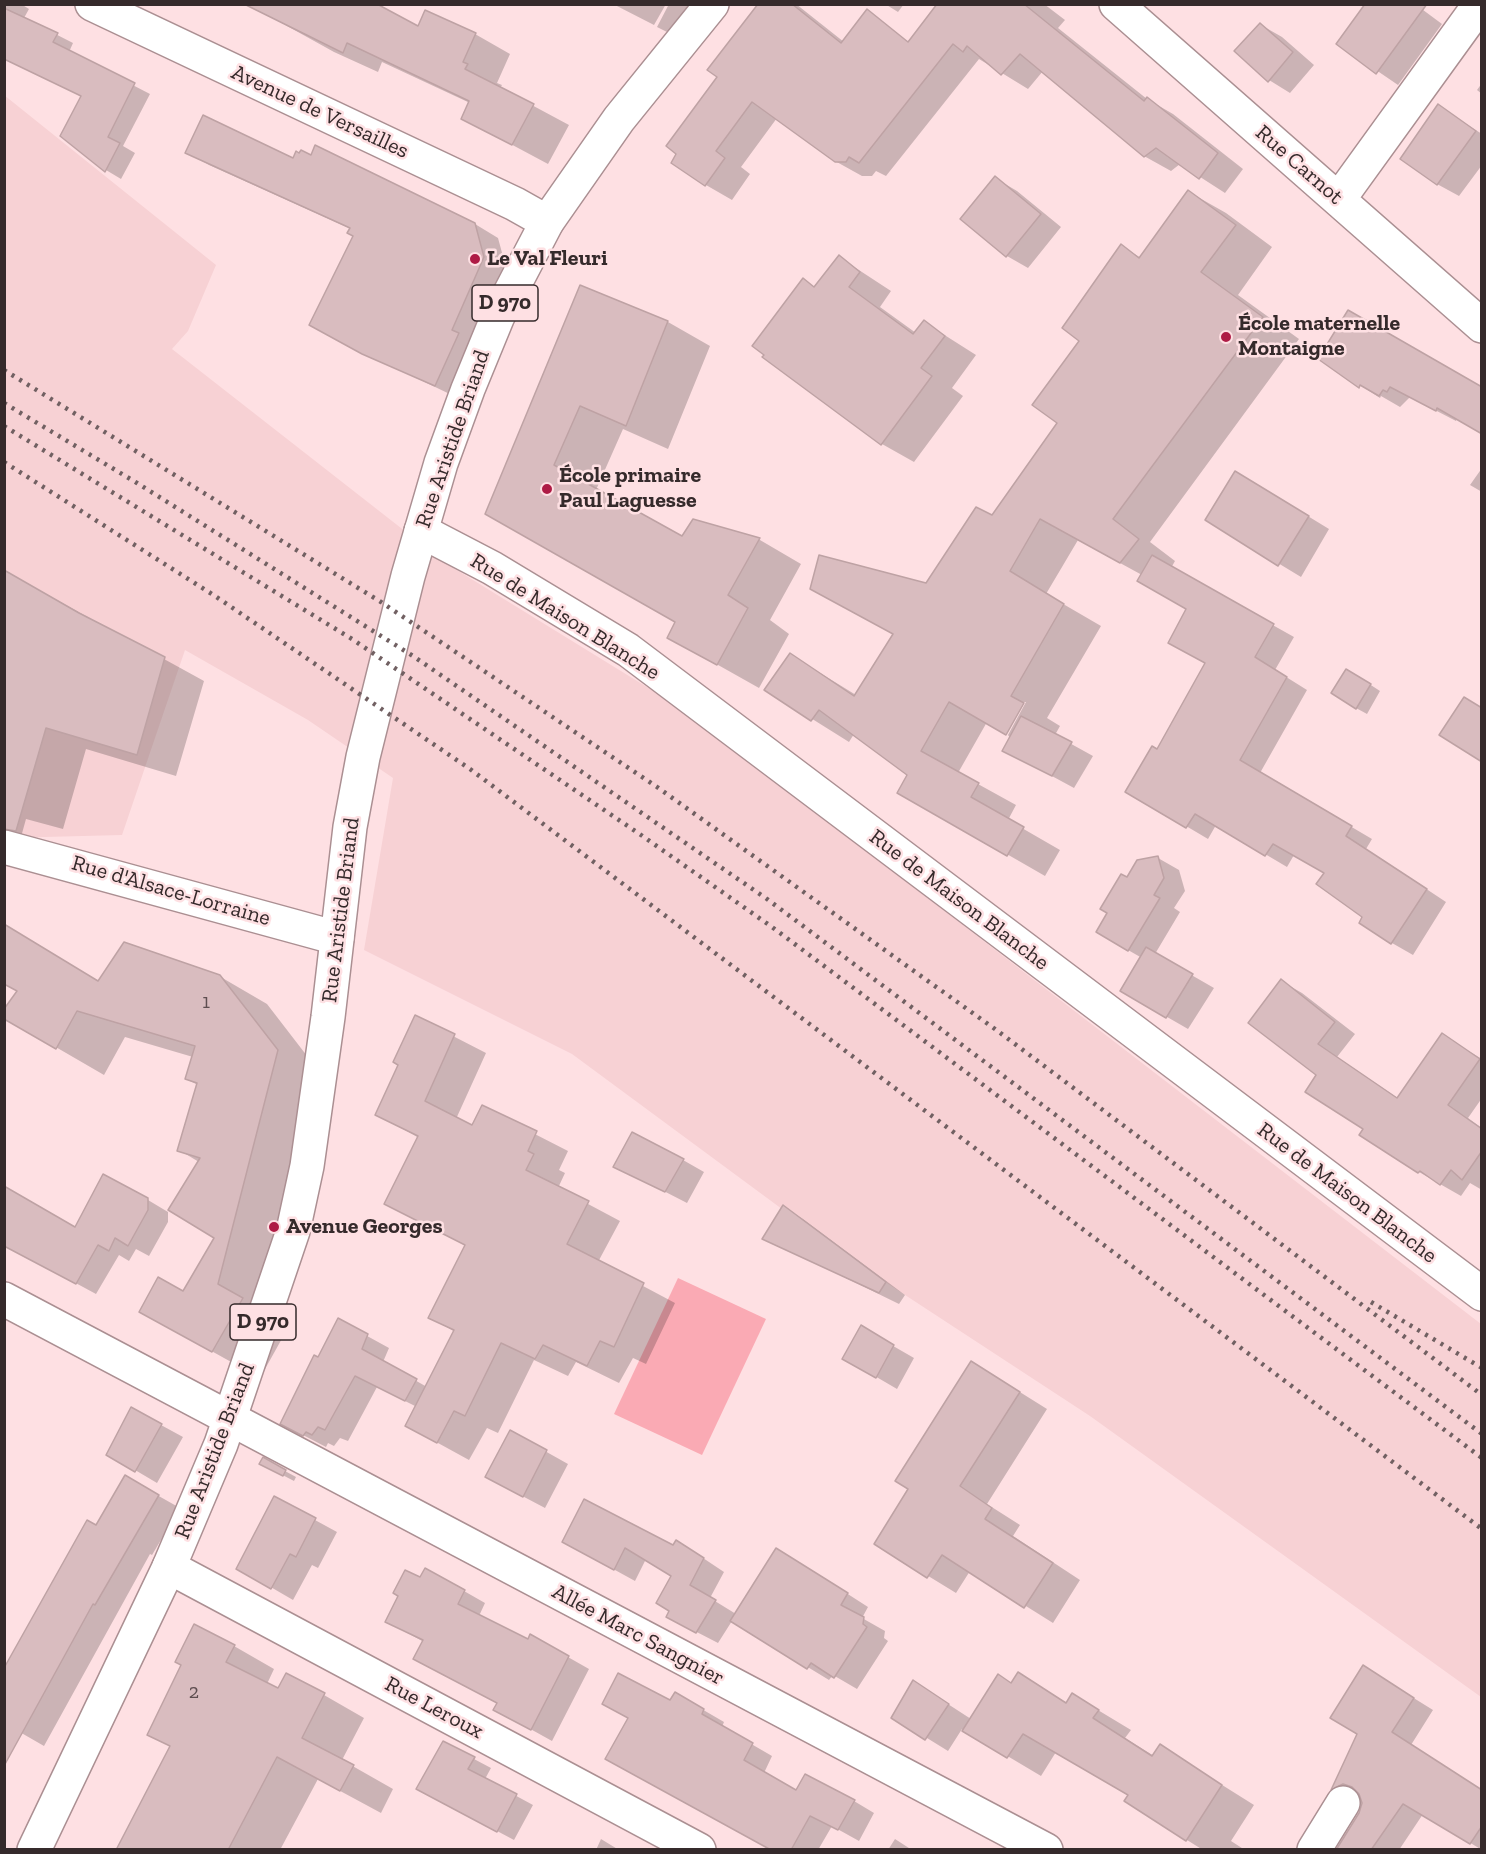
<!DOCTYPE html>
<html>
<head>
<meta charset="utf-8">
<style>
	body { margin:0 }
	#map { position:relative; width:1486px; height:1854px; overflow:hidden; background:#fee0e3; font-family:"Zilla Slab",serif }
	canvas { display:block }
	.frame { position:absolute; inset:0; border:6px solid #352a2b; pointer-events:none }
</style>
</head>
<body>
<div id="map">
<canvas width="1486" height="1854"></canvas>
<div class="frame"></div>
</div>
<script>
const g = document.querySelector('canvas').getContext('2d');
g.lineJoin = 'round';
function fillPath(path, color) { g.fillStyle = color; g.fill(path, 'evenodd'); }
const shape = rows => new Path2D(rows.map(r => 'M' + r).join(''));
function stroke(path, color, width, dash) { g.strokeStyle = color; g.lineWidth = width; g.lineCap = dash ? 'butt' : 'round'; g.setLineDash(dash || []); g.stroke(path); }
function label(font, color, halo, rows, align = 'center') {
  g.font = font + ' "Zilla Slab",serif'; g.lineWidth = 5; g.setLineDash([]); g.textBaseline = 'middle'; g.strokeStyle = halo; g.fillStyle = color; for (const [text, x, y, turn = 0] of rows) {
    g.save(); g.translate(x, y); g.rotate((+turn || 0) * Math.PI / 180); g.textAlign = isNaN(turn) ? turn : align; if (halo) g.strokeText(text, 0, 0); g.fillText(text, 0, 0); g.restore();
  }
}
const built = shape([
	[4,95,216,265,188,331,172,349,447,564,681,708,1481,1324,1481,1697,1090,1416,847,1257,572,1054,364,950,393,778,308,720,185,650,122,835,5,838]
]);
const green = shape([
	[678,1278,766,1319,702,1455,614,1414]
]);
const shadow = shape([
	[4,4,21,4,29,9,24,18,73,43,69,52,150,94,123,146,135,153,121,179,106,170,82,96,4,58],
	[260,4,380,4,377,11,418,28,475,34,510,54,497,83,502,85,500,88,569,125,548,164,462,118,470,103,382,62,378,72,334,52,269,16],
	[613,4,666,4,654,25],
	[669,4,714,4,691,44,657,27],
	[760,4,796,4,868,61,850,118,939,4,1044,4,1065,20,1058,28,1147,99,1173,114,1243,169,1225,193,1180,164,1171,171,1144,156,1043,71,1028,89,979,59,886,176,876,171,872,176,862,176,835,161,777,118,741,167,750,174,732,200,706,185,719,77],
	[885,4,904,4,898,12],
	[1415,4,1442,24,1398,85,1338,44],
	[1261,25,1282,37,1314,65,1290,93,1269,80],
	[1482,83,1482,94,1477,90],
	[1438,106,1482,134,1482,165,1459,196,1437,184],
	[187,152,293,160,475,224,498,238,507,271,458,398,333,338,355,235,351,229,209,165],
	[995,178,1017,191,1061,227,1028,268,1007,256],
	[1189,192,1226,213,1272,247,1238,295,1299,339,1150,542,1175,561,1171,568,1294,637,1275,670,1307,690,1260,773,1372,839,1366,849,1446,902,1413,955,1392,943,1326,873,1294,855,1287,867,1216,825,1208,839,1127,791,1157,751,1207,663,1188,609,1142,575,1078,540,1046,594,1101,626,1047,718,1060,726,1055,735,1093,756,1074,788,1026,762,1008,735,1026,702,1023,702,1006,733,987,722,958,773,1016,805,1008,820,1060,850,1045,876,899,792,909,774,854,734,849,742,766,690,791,655,856,695,927,584,993,517,1059,423,1081,340,1122,246,1141,258],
	[839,257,891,291,880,307,916,333,924,322,976,355,952,388,963,396,914,462,882,444,803,280,816,288],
	[581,287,668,322,710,346,668,449,623,429,596,490,682,538,693,520,760,540,801,564,770,620,789,634,759,688,711,661,677,622,487,513],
	[1349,312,1457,418,1456,421,1410,397,1400,407,1381,396,1380,398,1320,359],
	[1482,468,1482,492,1470,485],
	[1257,485,1329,529,1301,577,1207,520],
	[4,571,204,681,176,776,86,749,63,829,26,819,21,837,4,832],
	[1357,676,1380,691,1367,714,1356,708],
	[1158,858,1179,870,1185,891,1174,908,1180,912,1155,954,1214,988,1188,1029,1122,991,1142,958,1128,950],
	[4,925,99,982,219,976,267,1004,324,1078,265,1312,289,1326,260,1378,188,1338,183,1293,216,1238,199,1162,179,1150,198,1085,186,1079,193,1057,125,1037,104,1075,4,1017,19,990],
	[1281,981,1302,993,1355,1034,1337,1057,1399,1099,1442,1035,1482,1059,1482,1098,1468,1118,1482,1128,1482,1190,1470,1183,1461,1196,1419,1172,1366,1129,1318,1075],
	[416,1017,486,1053,456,1119,473,1127,482,1107,568,1151,559,1170,565,1173,558,1188,620,1221,598,1262,675,1303,646,1364,633,1358,619,1383,576,1362,568,1376,534,1360,498,1433,487,1428,469,1460,407,1426,417,1407,377,1387,348,1441,340,1438,334,1446,328,1443,326,1447,303,1435,319,1358,338,1320,389,1348,383,1362,427,1387,455,1332,430,1317,466,1246,386,1203,419,1138,377,1114,400,1064],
	[683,1160,704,1172,687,1203,615,1166],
	[148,1200,168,1212,168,1222,149,1256,136,1249,129,1261,119,1255,96,1294,46,1267,75,1229],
	[783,1207,803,1219,905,1295,899,1304,764,1238],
	[862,1328,914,1358,897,1389,844,1358],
	[999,1379,1047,1409,987,1504,1020,1525,1013,1536,1080,1580,1053,1623,970,1571,956,1593,876,1544],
	[161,1425,183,1437,157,1483,108,1454],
	[511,1432,568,1464,545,1508,509,1489],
	[263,1459,296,1477,294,1481,271,1469],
	[125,1477,180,1508,152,1555,150,1554,44,1746,4,1723,97,1527],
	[315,1520,337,1532,318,1568,312,1565,293,1600,238,1568],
	[564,1542,673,1547,697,1554,724,1572,710,1598,736,1614,798,1562,868,1607,862,1618,885,1631,884,1638,888,1641,857,1689,833,1675,829,1680,732,1621,718,1643,689,1628,671,1611,673,1575,646,1559,635,1581],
	[421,1579,464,1591,485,1603,479,1616,528,1641,531,1636,589,1669,552,1741,516,1721,498,1703,424,1642,387,1622],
	[234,1646,274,1669,267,1684,278,1690,324,1695,364,1718,342,1760,393,1789,381,1813,318,1779,280,1850,117,1850,171,1747,149,1735],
	[1019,1675,1067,1703,1073,1695,1131,1730,1125,1738,1154,1756,1160,1746,1254,1805,1231,1841,1245,1850,1203,1850,1187,1840,1131,1795,1056,1752,1041,1776,962,1729,948,1751,893,1717,934,1695,971,1719,1012,1684],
	[1383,1679,1433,1710,1411,1745,1482,1791,1482,1850,1423,1814,1399,1850,1351,1850,1363,1803,1361,1796,1352,1800,1333,1789],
	[676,1694,724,1722,722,1727,772,1756,764,1773,797,1792,854,1801,874,1813,859,1841,832,1826,818,1850,773,1850,671,1702],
	[474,1759,491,1768,485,1779,533,1805,514,1840,435,1798],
	[601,1839,619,1850,596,1850],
	[895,1839,912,1850,888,1850]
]);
const building = shape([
	[244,4,377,4,418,26,425,10,476,33,463,62,468,64,465,69,534,104,512,145,461,119,469,101,347,43,343,53,244,4],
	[758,4,792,4,841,43,867,9,908,42,937,4,1024,4,1144,101,1147,97,1218,153,1199,179,1156,148,1144,157,1020,54,1001,75,967,46,963,52,953,44,859,163,849,157,846,162,835,162,752,102,716,151,725,158,705,186,671,163,676,154,666,146,717,77,707,70,758,4],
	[1365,4,1427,4,1376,74,1336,44,1365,4],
	[4,8,58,33,53,42,135,83,108,137,120,143,105,172,60,136,81,96,4,59,4,8],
	[1260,23,1293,52,1268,82,1234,51,1260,23],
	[1438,104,1476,131,1437,185,1400,159,1438,104],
	[203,115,293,158,296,151,299,153,301,150,311,155,315,145,475,223,484,257,452,330,459,333,435,386,362,354,309,325,353,236,347,233,350,228,185,153,203,115],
	[995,176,1041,214,1006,257,960,219,995,176],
	[1188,190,1236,225,1201,272,1263,317,1113,519,1139,539,1120,563,1040,519,1010,571,1064,604,1011,696,1024,703,1006,735,949,702,921,751,979,783,971,797,1024,827,1007,856,897,793,907,775,819,710,811,721,764,690,790,653,854,696,893,634,810,589,819,555,926,583,976,507,992,515,1057,423,1032,405,1079,341,1062,328,1121,244,1139,258,1188,190],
	[839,255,860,272,849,287,913,334,924,320,945,336,921,368,932,376,881,445,762,357,764,355,752,346,803,278,814,287,839,255],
	[580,285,668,321,626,426,580,406,554,465,682,536,693,519,760,538,728,595,748,608,717,665,667,638,675,622,485,514,580,285],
	[1348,310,1482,387,1482,434,1437,408,1436,411,1390,387,1387,392,1383,390,1379,396,1360,385,1359,388,1318,359,1348,310],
	[1235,471,1309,516,1278,566,1205,520,1235,471],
	[1152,555,1274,624,1255,657,1287,677,1240,760,1352,826,1346,836,1427,889,1391,944,1359,923,1362,917,1316,884,1324,873,1273,844,1265,856,1195,814,1186,828,1125,792,1152,746,1157,749,1205,663,1168,643,1186,609,1137,581,1152,555],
	[4,570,79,613,165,657,137,755,46,728,16,831,4,829,4,570],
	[1346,669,1371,684,1356,709,1331,693,1346,669],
	[1464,697,1482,708,1482,762,1439,735,1464,697],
	[1021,716,1072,742,1052,776,1002,751,1021,716],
	[1158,856,1164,878,1154,895,1160,898,1128,951,1096,932,1107,913,1100,909,1121,874,1127,877,1137,860,1158,856],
	[4,924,98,981,124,942,220,975,278,1050,218,1284,243,1298,212,1352,139,1312,158,1277,183,1291,214,1238,168,1210,200,1158,177,1151,197,1083,185,1079,195,1046,77,1011,56,1049,4,1019,4,1009,17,991,4,984,4,924],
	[1146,947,1193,974,1166,1018,1120,991,1146,947],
	[1281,979,1335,1022,1318,1044,1397,1098,1442,1033,1480,1059,1448,1105,1482,1129,1482,1151,1462,1180,1451,1170,1440,1185,1420,1171,1418,1173,1359,1135,1363,1129,1305,1092,1316,1075,1248,1023,1281,979],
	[415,1015,455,1034,425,1101,472,1125,482,1105,537,1131,528,1151,534,1154,526,1170,589,1201,567,1244,644,1283,614,1347,600,1341,587,1366,543,1345,535,1359,501,1343,465,1416,454,1411,437,1443,405,1426,454,1330,428,1318,465,1245,384,1204,418,1136,375,1115,398,1065,393,1062,415,1015],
	[632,1132,684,1159,665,1192,613,1167,632,1132],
	[103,1174,148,1198,148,1210,128,1246,115,1238,109,1251,98,1245,76,1284,4,1246,4,1186,75,1227,103,1174],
	[783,1205,886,1282,879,1293,762,1239,783,1205],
	[338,1318,368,1334,362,1349,417,1379,405,1401,355,1376,325,1430,318,1427,312,1435,306,1432,303,1436,280,1424,314,1355,318,1357,338,1318],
	[861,1325,894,1345,876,1378,842,1359,861,1325],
	[971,1361,1020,1392,960,1486,992,1508,985,1519,1053,1563,1024,1608,942,1555,927,1578,874,1544,908,1489,895,1481,971,1361],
	[131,1407,162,1424,135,1472,106,1455,131,1407],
	[510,1430,547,1450,523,1497,485,1477,510,1430],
	[263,1457,286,1470,283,1476,259,1464,263,1457],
	[125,1475,159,1495,95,1605,93,1604,4,1766,4,1668,87,1520,96,1525,125,1475],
	[274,1496,316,1518,296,1557,290,1554,271,1589,236,1569,274,1496],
	[584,1499,673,1545,676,1540,704,1558,690,1585,716,1600,696,1633,666,1617,669,1611,656,1603,671,1576,625,1548,614,1570,562,1542,584,1499],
	[776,1548,848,1593,841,1605,864,1617,863,1624,867,1627,834,1678,811,1663,807,1669,730,1621,776,1548],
	[425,1568,465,1590,458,1604,528,1639,530,1634,569,1656,531,1730,493,1710,497,1703,413,1659,423,1640,385,1622,398,1596,393,1593,405,1570,420,1577,425,1568],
	[194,1624,235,1645,226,1662,278,1688,286,1673,325,1693,302,1738,354,1765,340,1791,277,1757,228,1850,116,1850,170,1746,147,1735,181,1665,175,1662,194,1624],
	[1363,1665,1414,1698,1392,1732,1482,1790,1482,1826,1470,1844,1403,1804,1371,1850,1336,1850,1359,1813,1362,1803,1359,1794,1352,1787,1343,1784,1331,1790,1357,1734,1330,1718,1363,1665],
	[1018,1672,1066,1703,1072,1693,1099,1710,1093,1718,1152,1756,1160,1744,1222,1785,1186,1841,1124,1801,1128,1795,1023,1734,1007,1758,962,1731,998,1674,1011,1683,1018,1672],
	[618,1673,670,1700,675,1692,704,1709,702,1714,753,1743,744,1760,796,1790,805,1774,855,1800,838,1830,810,1816,791,1850,771,1850,605,1759,628,1718,602,1704,618,1673],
	[913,1680,949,1704,925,1740,891,1718,913,1680],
	[443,1741,475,1757,468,1769,517,1794,497,1832,416,1789,443,1741]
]);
const minor = shape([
	[92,4,515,204,547,222],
	[1116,4,1482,326],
	[1339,199,1480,4],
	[421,531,492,568,628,650,1482,1294],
	[4,847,337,938],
	[4,1299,1046,1850],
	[169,1567,699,1850],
	[1314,1850,1343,1803]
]);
const major = shape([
	[34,1850,169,1567,221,1444,293,1231,307,1166,328,1017,350,827,363,757,408,576,441,463,468,389,498,316,547,222,619,119,712,4]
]);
const rail = shape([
	[4,370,381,602,657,787,995,1029,1482,1395],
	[4,403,137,483,413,656,767,899,1482,1434],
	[4,426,352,639,641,835,772,927,1482,1458],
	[4,462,215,596,470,769,1482,1529],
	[1371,1302,1482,1368]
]);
const markers = [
	[475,259,6,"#ae1b45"],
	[1226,337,6,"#ae1b45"],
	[547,489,6,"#ae1b45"],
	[274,1227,6,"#ae1b45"]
];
const numberNames = [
	["1",206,1002],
	["2",194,1692]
];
const shields = [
	[505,303,66],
	[263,1322,66]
];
const shieldNames = [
	["D 970",505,303],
	["D 970",263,1322]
];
const streetNames = [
	["Avenue de Versailles",320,112,25],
	["Rue Carnot",1299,165,41],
	["Rue Aristide Briand",453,439,-71],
	["Rue de Maison Blanche",565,617,32],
	["Rue d'Alsace-Lorraine",171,891,16],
	["Rue de Maison Blanche",959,900,37],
	["Rue Aristide Briand",341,910,-83],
	["Rue de Maison Blanche",1347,1193,37],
	["Rue Aristide Briand",215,1451,-69],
	["Allée Marc Sangnier",638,1635,28],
	["Rue Leroux",434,1708,28]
];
const poiNames = [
	["Le Val Fleuri",487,259],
	["École maternelle",1238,324],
	["Montaigne",1238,349],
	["École primaire",559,476],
	["Paul Laguesse",559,501],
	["Avenue Georges",286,1227]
];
fillPath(built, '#f7d1d4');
fillPath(green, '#faaab4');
fillPath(shadow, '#0003');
fillPath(building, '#d9bcbf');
stroke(building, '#bea2a4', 1.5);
stroke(minor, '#ab8f92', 36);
stroke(major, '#ab8f92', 36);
stroke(minor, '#fff', 33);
stroke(major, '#fff', 33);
stroke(rail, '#716062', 4.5, [3, 6]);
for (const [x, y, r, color] of markers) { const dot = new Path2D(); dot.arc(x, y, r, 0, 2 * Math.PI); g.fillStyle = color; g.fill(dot); stroke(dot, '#fee0e3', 2); }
label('20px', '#5e4e50', null, numberNames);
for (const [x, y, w] of shields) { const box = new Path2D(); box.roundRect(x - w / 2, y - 18, w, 36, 4.5); g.fillStyle = '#fee0e3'; g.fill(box); stroke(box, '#352a2b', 1.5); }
label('bold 21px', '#352a2b', null, shieldNames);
label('22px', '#352a2b', '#fee0e3', streetNames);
label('bold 22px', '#352a2b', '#fee0e3', poiNames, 'left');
</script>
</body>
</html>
